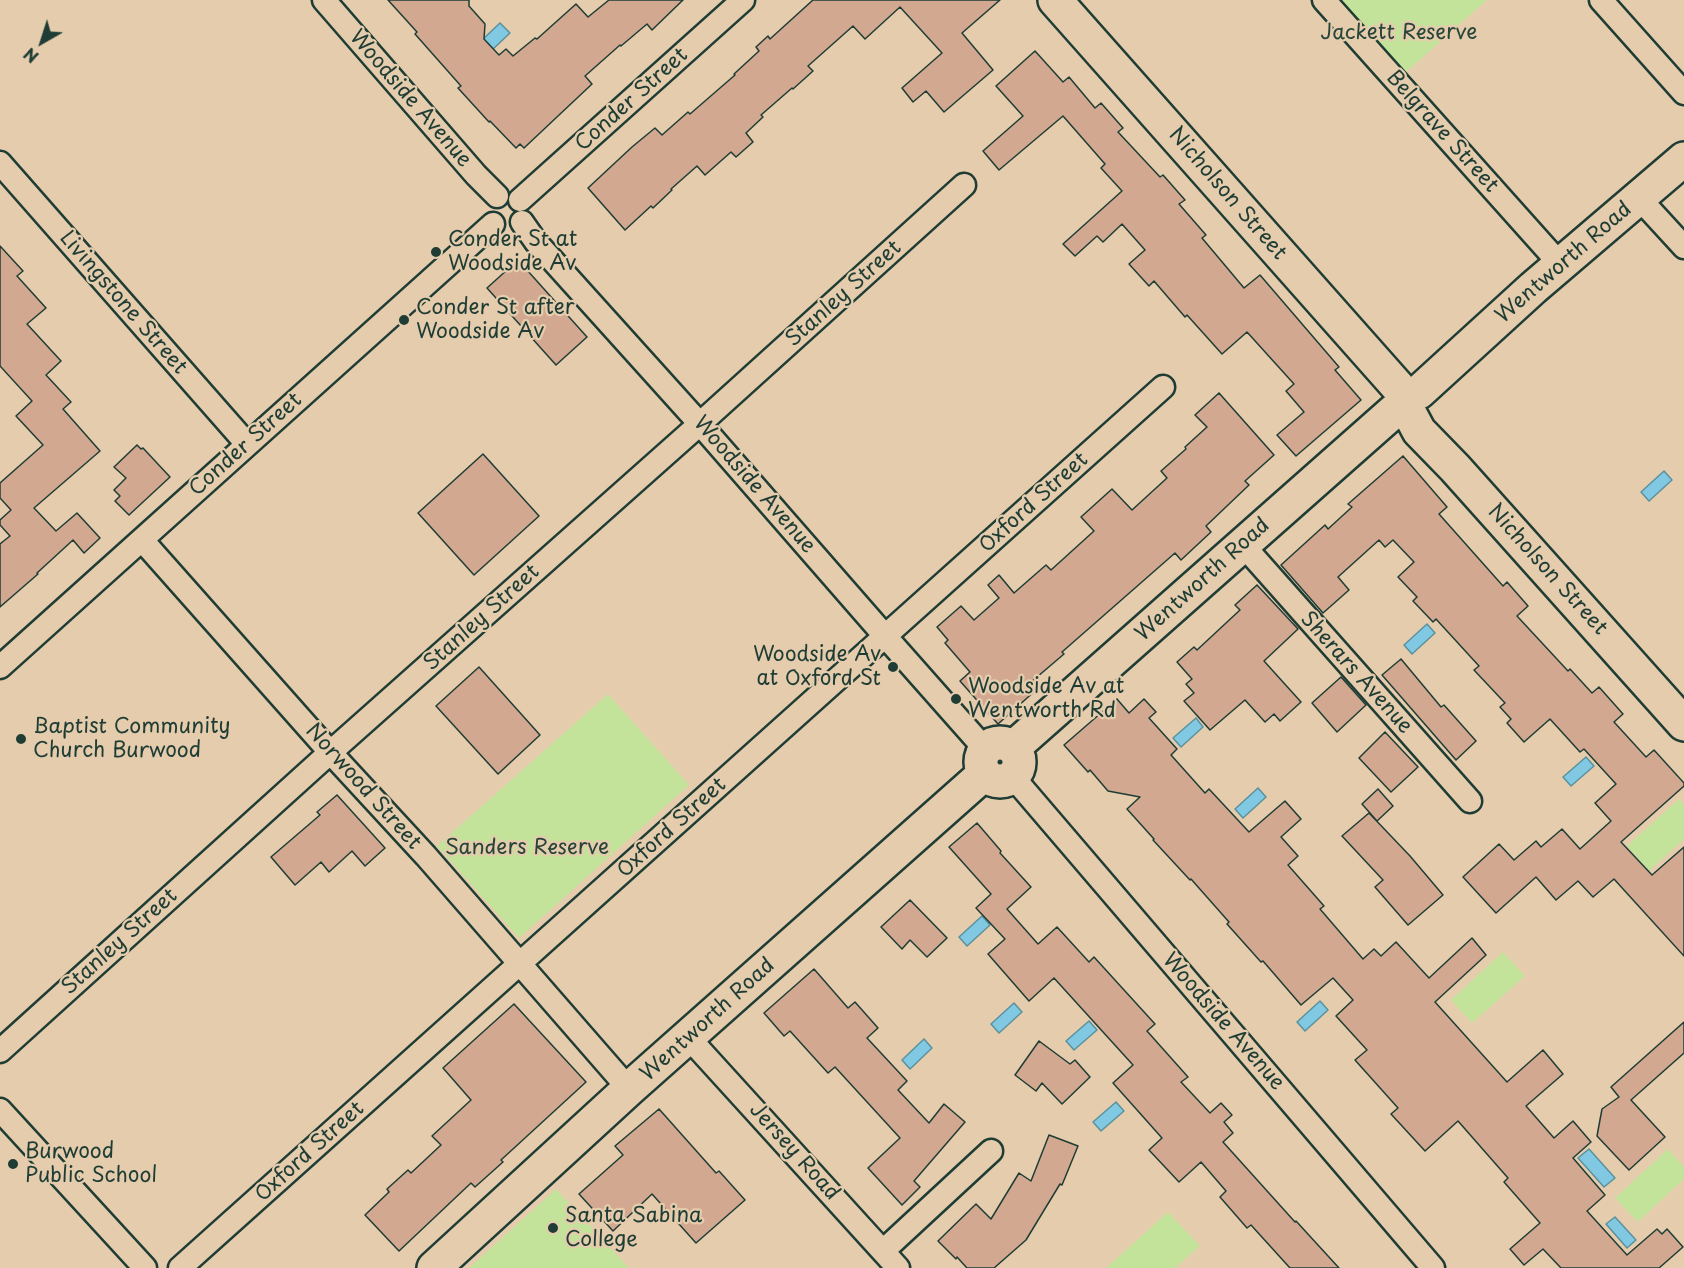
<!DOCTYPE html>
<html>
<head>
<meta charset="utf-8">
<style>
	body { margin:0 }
	#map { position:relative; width:1684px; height:1268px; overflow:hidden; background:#e5ccad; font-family:"Playpen Sans",sans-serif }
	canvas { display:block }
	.north { position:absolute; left:12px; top:12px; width:60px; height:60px; -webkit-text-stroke:4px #e5ccad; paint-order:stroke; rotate:219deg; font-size:16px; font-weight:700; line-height:24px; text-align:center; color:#1f3d34 }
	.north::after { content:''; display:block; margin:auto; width:21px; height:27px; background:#1f3d34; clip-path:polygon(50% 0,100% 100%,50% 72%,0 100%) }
</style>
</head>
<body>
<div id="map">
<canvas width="1684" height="1268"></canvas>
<div class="north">N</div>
</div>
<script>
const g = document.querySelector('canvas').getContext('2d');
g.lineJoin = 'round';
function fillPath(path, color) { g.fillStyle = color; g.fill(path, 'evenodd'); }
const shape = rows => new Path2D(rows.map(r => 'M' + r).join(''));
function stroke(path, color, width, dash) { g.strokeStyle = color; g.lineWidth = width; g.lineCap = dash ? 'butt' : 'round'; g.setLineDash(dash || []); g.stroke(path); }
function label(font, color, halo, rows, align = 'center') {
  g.font = font + ' "Playpen Sans",sans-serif'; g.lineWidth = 4.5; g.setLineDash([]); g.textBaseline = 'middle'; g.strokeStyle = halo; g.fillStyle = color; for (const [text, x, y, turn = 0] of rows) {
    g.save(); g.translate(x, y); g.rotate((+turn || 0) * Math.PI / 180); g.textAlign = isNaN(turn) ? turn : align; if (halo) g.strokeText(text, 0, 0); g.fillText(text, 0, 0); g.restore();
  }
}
const green = shape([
	[1324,0,1487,0,1396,81],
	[608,694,689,785,519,938,437,846],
	[1679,799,1684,805,1684,839,1649,871,1627,846],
	[1503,952,1525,976,1472,1023,1451,1000],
	[1668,1149,1684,1167,1684,1179,1638,1222,1615,1198],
	[556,1189,629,1268,469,1268],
	[1168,1212,1200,1246,1175,1268,1106,1268]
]);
const water = shape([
	[500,23,510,33,492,50,482,40,500,23],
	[1664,471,1672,480,1649,501,1641,492,1664,471],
	[1427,624,1435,633,1412,654,1404,645,1427,624],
	[1196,718,1203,727,1181,747,1173,738,1196,718],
	[1586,757,1594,766,1571,786,1563,777,1586,757],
	[1258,788,1266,797,1243,818,1235,809,1258,788],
	[982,916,990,925,967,946,959,937,982,916],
	[1320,1001,1328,1010,1305,1031,1297,1022,1320,1001],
	[1014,1003,1022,1012,999,1033,991,1024,1014,1003],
	[1089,1021,1097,1030,1074,1050,1066,1041,1089,1021],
	[924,1039,932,1048,910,1069,902,1060,924,1039],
	[1116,1102,1124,1111,1101,1131,1093,1122,1116,1102],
	[1589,1149,1615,1178,1604,1187,1578,1158,1589,1149],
	[1615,1217,1636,1240,1627,1248,1606,1224,1615,1217]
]);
const building = shape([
	[388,0,469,0,469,6,485,24,484,39,499,55,506,49,513,56,535,38,537,39,576,4,588,17,609,0,683,0,652,30,647,24,621,46,620,45,585,76,592,84,524,148,520,144,516,148,490,121,489,122,458,88,461,86,415,34,417,32,388,0],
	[813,0,1000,0,962,33,993,70,944,112,926,91,913,102,902,88,942,53,900,7,865,39,853,26,808,66,813,71,793,89,792,88,761,115,763,117,746,133,753,142,736,157,731,152,705,175,697,166,671,189,672,190,653,208,651,206,625,230,588,188,632,147,655,128,662,135,688,112,690,114,735,75,734,74,759,51,756,47,768,36,770,39,813,0],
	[1035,51,1063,82,1069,77,1095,108,1101,103,1123,128,1118,132,1160,177,1163,175,1185,200,1179,204,1206,235,1202,238,1244,288,1260,275,1339,367,1335,370,1361,400,1296,456,1277,435,1304,412,1286,391,1294,384,1247,332,1222,354,1187,315,1185,317,1154,281,1149,286,1129,264,1145,250,1122,224,1103,242,1097,236,1075,256,1063,244,1122,191,1101,168,1105,164,1063,116,999,170,983,151,1023,116,996,86,1035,51],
	[0,246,23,271,17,276,46,308,27,324,61,361,46,375,71,402,63,409,100,451,34,508,56,531,77,513,100,538,84,553,73,540,37,573,38,574,0,607,0,544,10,536,0,525,0,520,11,510,0,498,0,483,43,445,16,416,32,401,0,366,0,246],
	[518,260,587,337,556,365,487,288,518,260],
	[1219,393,1274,455,1245,481,1249,485,1206,526,1211,532,1181,560,1175,553,1062,652,1064,654,1030,683,1036,690,998,724,960,681,970,672,945,643,948,640,937,627,961,606,974,620,999,598,988,585,999,575,1014,593,1046,565,1051,570,1094,531,1081,517,1112,489,1132,510,1167,478,1161,471,1186,449,1185,447,1207,427,1195,415,1219,393],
	[137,445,141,449,143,448,170,477,129,515,115,501,120,496,114,490,126,478,114,467,137,445],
	[483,454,539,516,474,575,418,513,483,454],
	[1403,456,1447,507,1439,514,1503,586,1507,582,1528,606,1517,616,1568,671,1570,669,1592,693,1599,687,1623,714,1614,722,1646,757,1654,750,1684,783,1684,786,1621,842,1652,875,1684,847,1684,956,1614,879,1593,897,1578,881,1556,900,1536,877,1496,913,1463,877,1499,844,1514,860,1536,841,1541,847,1562,829,1580,849,1611,821,1595,803,1616,784,1584,749,1580,752,1550,719,1524,742,1507,723,1511,719,1500,707,1505,703,1474,670,1479,666,1436,619,1433,622,1413,601,1417,597,1398,577,1414,562,1393,540,1385,547,1379,540,1338,577,1349,590,1323,613,1281,565,1325,525,1328,529,1352,507,1348,504,1403,456],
	[1257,585,1298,629,1264,661,1301,702,1280,721,1274,714,1265,722,1245,700,1210,730,1184,701,1194,693,1186,684,1192,679,1177,662,1194,647,1197,650,1240,610,1235,605,1257,585],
	[1401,659,1441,707,1444,705,1476,741,1456,760,1382,675,1401,659],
	[479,667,540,735,498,774,436,706,479,667],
	[1341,677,1366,705,1337,732,1312,703,1341,677],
	[1117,699,1129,713,1144,699,1156,712,1149,718,1177,749,1171,755,1205,793,1209,789,1249,832,1285,801,1301,819,1281,837,1298,856,1288,865,1324,906,1320,909,1363,959,1374,949,1381,956,1396,942,1429,978,1472,938,1486,955,1435,1002,1507,1082,1543,1050,1563,1074,1526,1106,1554,1138,1573,1121,1591,1142,1573,1158,1605,1195,1587,1211,1627,1255,1657,1229,1662,1234,1667,1229,1683,1247,1659,1268,1561,1268,1543,1249,1524,1265,1510,1249,1540,1223,1504,1182,1508,1178,1458,1121,1425,1151,1391,1114,1398,1108,1355,1060,1367,1050,1336,1016,1353,1000,1333,978,1301,1005,1263,961,1261,962,1227,924,1229,922,1191,879,1190,880,1153,840,1154,839,1127,809,1140,797,1108,791,1090,770,1088,772,1064,745,1117,699],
	[1385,732,1418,767,1391,792,1359,758,1385,732],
	[1378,789,1393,806,1377,821,1362,804,1378,789],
	[337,795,385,848,365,866,352,851,329,872,321,862,295,885,271,857,320,815,317,812,337,795],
	[1369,813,1410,856,1443,895,1408,925,1375,887,1383,880,1342,836,1369,813],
	[977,823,1001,851,1000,853,1031,887,1007,909,1038,944,1057,927,1089,962,1094,957,1155,1024,1147,1031,1188,1077,1181,1082,1210,1113,1221,1103,1232,1115,1224,1122,1233,1133,1223,1142,1295,1222,1296,1221,1339,1268,1290,1268,1251,1225,1247,1228,1220,1197,1226,1191,1201,1162,1179,1182,1149,1150,1162,1138,1113,1083,1133,1065,1054,978,1029,1001,988,954,1005,939,976,908,991,894,949,847,977,823],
	[910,900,947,938,927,957,910,940,902,949,881,927,910,900],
	[814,969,848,1008,855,1002,878,1028,867,1038,907,1081,898,1090,929,1123,944,1104,965,1122,914,1181,920,1187,902,1205,868,1168,900,1138,835,1067,828,1073,790,1031,784,1036,764,1013,814,969],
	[514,1004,586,1082,501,1160,503,1162,475,1187,471,1183,399,1251,365,1215,389,1192,387,1189,408,1170,411,1173,441,1145,432,1136,471,1100,443,1068,514,1004],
	[1684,1022,1684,1053,1631,1100,1665,1137,1629,1170,1597,1136,1602,1109,1619,1097,1611,1087,1684,1022],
	[1039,1041,1070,1064,1075,1060,1090,1077,1062,1104,1042,1083,1036,1091,1015,1075,1039,1041],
	[659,1109,716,1173,719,1171,745,1200,696,1243,652,1194,613,1231,579,1194,623,1155,615,1146,659,1109],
	[1049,1135,1078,1146,1062,1185,1060,1184,1026,1240,994,1268,967,1268,957,1257,956,1259,938,1241,976,1204,991,1219,1019,1173,1031,1181,1049,1135]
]);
const street = shape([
	[324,0,476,175,497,196],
	[1324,0,1560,264],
	[1601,0,1684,93],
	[0,163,247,444],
	[1639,198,1684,247],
	[520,200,743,0],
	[522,222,536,242,700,424,885,636,977,740,987,748],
	[142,540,330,752,426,856,629,1089],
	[1243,545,1470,801],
	[0,667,493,224],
	[1013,777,1433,1268],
	[688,1037,898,1268],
	[0,1051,324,758,693,430,964,185],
	[0,1110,145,1268],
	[883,1251,991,1151],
	[180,1268,1163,387]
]);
const secondary = shape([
	[1055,0,1398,387],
	[1419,392,1533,288,1684,159],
	[1411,416,1419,431,1455,468,1684,724],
	'981 762a19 19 0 1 1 38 0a19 19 0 1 1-38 0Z',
	[1013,748,1394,411],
	[434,1268,629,1089,984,774]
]);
const markers = [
	[436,252,6,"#1f3d34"],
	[404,320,6,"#1f3d34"],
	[893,667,6,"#1f3d34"],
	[956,699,6,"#1f3d34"],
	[21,739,6,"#1f3d34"],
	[13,1164,6,"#1f3d34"],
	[553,1228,6,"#1f3d34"]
];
const parkNames = [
	["Jackett Reserve",1399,33],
	["Sanders Reserve",527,848]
];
const streetNames = [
	["Woodside Avenue",410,99,49],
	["Conder Street",632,100,-42],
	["Belgrave Street",1442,132,48],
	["Nicholson Street",1227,194,49],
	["Wentworth Road",1564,263,-41],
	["Stanley Street",844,294,-42],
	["Livingstone Street",123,303,49],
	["Conder Street",246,445,-42],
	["Woodside Avenue",754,485,49],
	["Oxford Street",1034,503,-42],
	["Nicholson Street",1547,570,48],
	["Wentworth Road",1203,580,-42],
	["Stanley Street",482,618,-42],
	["Sherars Avenue",1356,673,48],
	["Norwood Street",363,787,48],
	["Oxford Street",672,828,-42],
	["Stanley Street",120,942,-42],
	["Wentworth Road",708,1020,-42],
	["Woodside Avenue",1223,1022,49],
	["Oxford Street",310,1152,-42],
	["Jersey Road",794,1152,48]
];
const poiNames = [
	["Conder St at",448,240],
	["Woodside Av",448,264],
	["Conder St after",416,308],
	["Woodside Av",416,332],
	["Woodside Av",881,655,"right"],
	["at Oxford St",881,679,"right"],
	["Woodside Av at",968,687],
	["Wentworth Rd",968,711],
	["Baptist Community",33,727],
	["Church Burwood",33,751],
	["Burwood",25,1152],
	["Public School",25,1176],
	["Santa Sabina",565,1216],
	["College",565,1240]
];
fillPath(green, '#c3e29a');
fillPath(water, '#81c9e2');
stroke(water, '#5a919c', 1.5);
fillPath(building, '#d3a891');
stroke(building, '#1f3d34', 1.5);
stroke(street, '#1f3d34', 27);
stroke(secondary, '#1f3d34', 38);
stroke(street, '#e5ccad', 22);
stroke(secondary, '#e5ccad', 33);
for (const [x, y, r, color] of markers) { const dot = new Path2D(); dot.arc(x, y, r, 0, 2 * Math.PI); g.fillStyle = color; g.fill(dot); stroke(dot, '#e5ccad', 2); }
label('21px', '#274539', '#e5ccad', parkNames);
label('21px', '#1f3d34', '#e5ccad', streetNames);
label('21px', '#1f3d34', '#e5ccad', poiNames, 'left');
</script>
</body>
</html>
